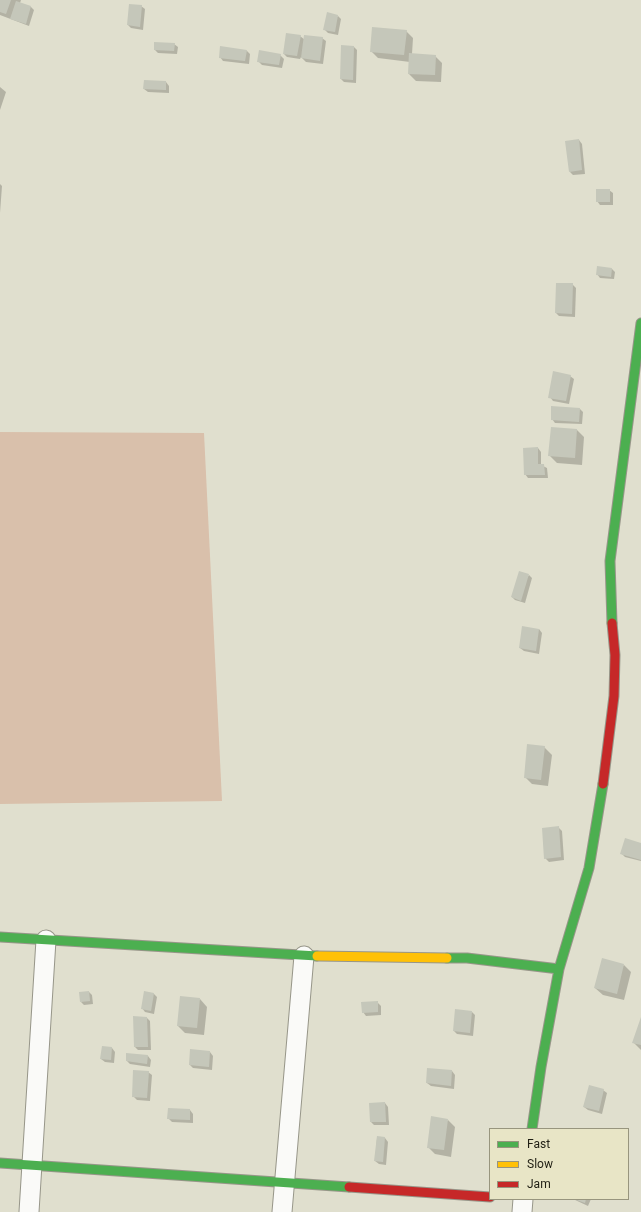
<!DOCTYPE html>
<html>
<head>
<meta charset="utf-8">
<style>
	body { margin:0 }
	#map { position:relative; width:641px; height:1212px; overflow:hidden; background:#e0dfce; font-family:Roboto,sans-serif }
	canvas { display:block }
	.legend { position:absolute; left:489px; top:1128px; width:140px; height:72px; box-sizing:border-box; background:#e8e5c6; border:1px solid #98957e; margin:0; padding:5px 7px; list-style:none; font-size:12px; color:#1f1e13 }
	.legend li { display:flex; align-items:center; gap:8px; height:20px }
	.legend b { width:20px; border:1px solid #98957e }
</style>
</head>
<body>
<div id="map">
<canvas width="641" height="1212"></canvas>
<ul class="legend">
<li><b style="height:5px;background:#4caf50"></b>Fast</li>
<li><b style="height:5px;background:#ffc107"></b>Slow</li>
<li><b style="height:5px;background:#c62828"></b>Jam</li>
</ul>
</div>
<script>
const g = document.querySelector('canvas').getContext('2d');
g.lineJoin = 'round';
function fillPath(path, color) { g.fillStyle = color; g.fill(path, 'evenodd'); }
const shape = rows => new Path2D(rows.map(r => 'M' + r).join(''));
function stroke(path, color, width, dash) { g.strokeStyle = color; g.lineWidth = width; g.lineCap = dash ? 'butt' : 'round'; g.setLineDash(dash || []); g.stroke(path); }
const green = shape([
	[0,432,204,433,222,801,0,804]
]);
const shadow = shape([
	[0,0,21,0,20,3,31,7,34,10,29,26,0,15],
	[141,6,145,9,143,30,131,28,128,25],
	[338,16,341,19,338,35,328,33,324,29],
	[406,31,413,38,412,54,435,56,442,63,441,82,416,81,409,74,410,62,378,58,371,51],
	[300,36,305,40,322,38,326,41,323,64,306,62,301,57,300,59,287,57,284,54],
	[174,44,178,47,177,54,158,53,155,50],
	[353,46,357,50,356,83,344,82,341,79],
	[247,51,250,54,249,64,223,61,220,57],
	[280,55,284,59,282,68,262,65,258,61],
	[166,82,169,86,169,93,148,92,144,89],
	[0,87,6,92,0,110],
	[579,140,582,144,585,174,573,175,570,172],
	[0,184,2,186,0,213],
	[609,190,613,193,613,205,600,205,597,201],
	[612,269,615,272,614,279,600,278,597,274],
	[557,284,572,284,576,288,575,317,559,316,556,313],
	[570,376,574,379,569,404,553,401,550,397],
	[580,409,583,412,582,424,555,423,552,419],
	[552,428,577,430,584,437,582,465,557,463,550,456],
	[538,448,541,452,541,465,547,468,548,478,528,478,525,474],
	[529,575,532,578,525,603,515,600,512,597],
	[539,629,542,633,539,654,524,651,520,648],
	[544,747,552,755,548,786,532,784,525,777],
	[558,827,562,831,564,860,549,862,545,858],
	[641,844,641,861,625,857,621,853],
	[624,965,631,972,624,1000,603,995,595,988],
	[89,992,92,995,93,1004,84,1005,81,1002],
	[145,992,154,994,157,997,154,1014,145,1012,142,1008],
	[200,999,207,1007,204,1035,185,1033,178,1026],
	[377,1002,381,1006,381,1015,366,1016,363,1012],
	[472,1012,475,1015,473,1036,457,1034,454,1031],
	[147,1018,150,1021,151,1050,138,1050,135,1047],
	[641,1020,641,1050,633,1042],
	[103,1047,112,1048,115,1052,114,1063,105,1062,101,1059],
	[210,1052,213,1056,212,1070,193,1068,190,1065],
	[148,1056,151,1060,150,1067,130,1064,127,1061],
	[428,1069,452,1071,455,1075,454,1089,431,1086,427,1083],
	[148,1072,152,1075,150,1101,137,1100,133,1096],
	[603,1090,607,1093,602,1114,588,1110,584,1107],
	[385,1103,388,1107,389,1125,374,1125,371,1122],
	[190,1110,193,1114,193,1123,172,1122,168,1118],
	[448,1120,455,1127,451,1157,435,1154,428,1147],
	[377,1138,385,1138,388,1142,386,1165,379,1164,375,1161],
	[573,1199,591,1199,588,1206]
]);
const building = shape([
	[0,0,11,0,6,14,0,12],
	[16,1,31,6,26,24,10,19],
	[129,4,142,5,140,27,127,25],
	[327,12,338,15,335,32,323,30],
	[372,27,407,30,404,55,370,52],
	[286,33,301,35,297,56,283,54],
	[304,35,323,37,320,61,301,58],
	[154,42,175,43,174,51,154,50],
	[341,45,354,46,353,80,340,79],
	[220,46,247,50,245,61,219,58],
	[259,50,281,54,279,65,257,62],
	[409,53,436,55,435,75,408,74],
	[144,80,166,81,166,90,143,89],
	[579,139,582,170,569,172,565,141],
	[596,189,610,189,610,202,596,202],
	[597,266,612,268,611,277,596,275],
	[556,283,573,283,572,314,555,313],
	[553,371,571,375,566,401,548,398],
	[551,406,580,408,579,422,551,420],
	[551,427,577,429,575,458,548,456],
	[538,447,538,464,544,464,545,475,524,475,523,448],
	[519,571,529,574,521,601,511,597],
	[522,626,539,629,536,651,519,648],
	[527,744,545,746,541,780,524,778],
	[559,826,561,857,544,859,542,828],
	[625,838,641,843,641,860,620,854],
	[602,958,624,964,617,994,594,988],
	[89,991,90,1001,80,1002,79,992],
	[144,991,154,993,151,1011,141,1009],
	[180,996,200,998,197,1028,177,1026],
	[378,1001,378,1012,362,1013,361,1002],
	[455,1009,472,1011,470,1033,453,1031],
	[133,1016,147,1017,148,1047,134,1047],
	[641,1017,641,1045,632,1043],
	[102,1046,112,1047,111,1060,100,1059],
	[190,1049,210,1051,209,1067,189,1065],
	[126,1053,148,1055,147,1064,126,1061],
	[427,1068,452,1070,451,1086,426,1083],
	[133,1070,149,1071,147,1098,132,1097],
	[589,1085,604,1089,599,1111,583,1107],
	[385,1102,386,1122,370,1122,369,1103],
	[168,1108,190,1109,190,1120,167,1119],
	[431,1116,448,1119,444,1150,427,1148],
	[377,1136,385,1137,383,1162,374,1161],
	[574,1199,586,1199,585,1203]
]);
const street = shape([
	[29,1212,46,940],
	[282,1212,304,956],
	[522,1212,523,1199]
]);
const fast = shape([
	[612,623,610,561,641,323],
	[0,937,317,956],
	[447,958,467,958,559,969],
	[532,1129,541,1067,559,969,589,868,603,784],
	[0,1163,349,1187]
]);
const slow = shape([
	[317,956,447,958]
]);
const jam = shape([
	[603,784,614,696,615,655,612,623],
	[349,1187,490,1197]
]);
fillPath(green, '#d9c0ab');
fillPath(shadow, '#0003');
fillPath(building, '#c5c7ba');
stroke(street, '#979689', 21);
stroke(fast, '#979689', 11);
stroke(slow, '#979689', 11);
stroke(jam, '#979689', 11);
stroke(street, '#fafaf8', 19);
stroke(fast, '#4caf50', 9);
stroke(slow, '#ffc107', 9);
stroke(jam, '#c62828', 9);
</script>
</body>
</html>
